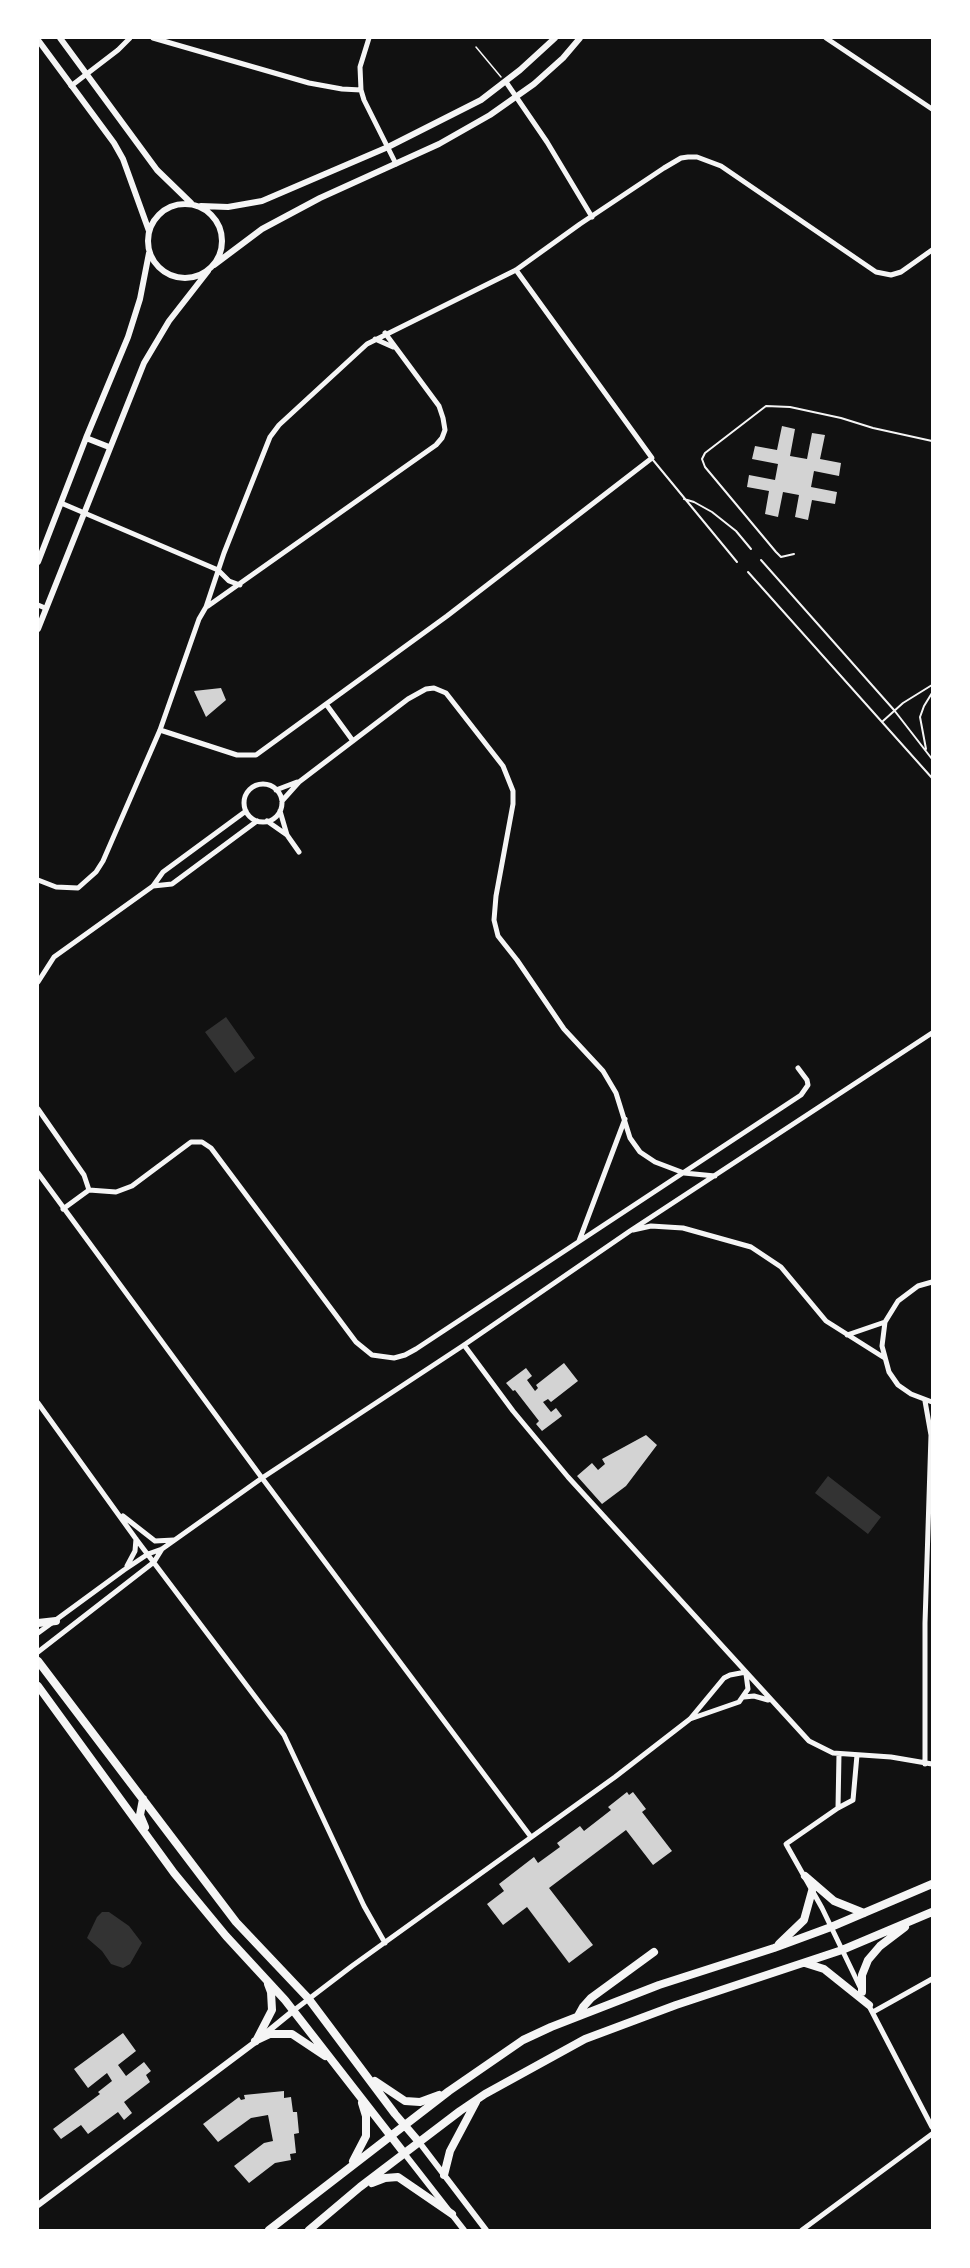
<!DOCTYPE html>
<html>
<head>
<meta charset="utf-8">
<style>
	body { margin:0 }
	#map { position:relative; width:970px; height:2268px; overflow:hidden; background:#111; font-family:Figtree,sans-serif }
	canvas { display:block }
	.frame { position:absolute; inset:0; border:39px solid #fff; pointer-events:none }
</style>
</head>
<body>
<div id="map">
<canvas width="970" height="2268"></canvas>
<div class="frame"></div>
</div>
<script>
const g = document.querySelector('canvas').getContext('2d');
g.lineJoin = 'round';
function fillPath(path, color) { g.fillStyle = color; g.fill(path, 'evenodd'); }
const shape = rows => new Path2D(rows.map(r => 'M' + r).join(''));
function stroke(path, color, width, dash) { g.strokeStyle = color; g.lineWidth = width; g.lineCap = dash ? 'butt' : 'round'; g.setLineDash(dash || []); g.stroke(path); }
const water = shape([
	[226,1017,255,1058,235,1073,205,1032],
	[828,1476,881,1517,868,1534,815,1493],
	[102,1912,109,1912,129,1926,142,1943,130,1964,123,1968,111,1964,102,1951,87,1938,97,1917]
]);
const building = shape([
	[782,426,795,429,790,456,807,459,812,433,825,435,820,459,841,463,839,476,814,471,811,487,837,492,835,504,812,500,808,520,795,517,799,495,783,492,778,517,765,514,769,491,747,487,749,475,775,480,778,464,752,459,755,446,777,450],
	[221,688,226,700,206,717,194,691],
	[564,1363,578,1381,551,1402,548,1399,543,1402,551,1412,556,1408,562,1416,542,1431,536,1424,539,1421,515,1390,513,1391,506,1383,526,1368,532,1376,527,1380,535,1391,538,1388,536,1385],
	[646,1435,657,1445,626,1486,602,1504,577,1476,592,1463,598,1470,605,1464,602,1459],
	[627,1792,629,1795,633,1792,646,1809,642,1812,672,1851,653,1865,626,1830,549,1888,593,1945,569,1963,527,1907,503,1925,487,1904,504,1891,499,1884,534,1857,538,1863,560,1847,557,1843,580,1826,584,1831,611,1810,608,1807],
	[123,2033,136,2051,118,2065,126,2076,144,2062,151,2071,146,2075,150,2082,124,2102,132,2113,124,2120,118,2112,88,2134,81,2125,61,2139,53,2129,100,2094,98,2092,112,2081,107,2073,88,2088,74,2069],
	[284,2091,284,2098,291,2097,293,2112,297,2112,299,2133,294,2134,296,2153,290,2154,291,2160,275,2163,249,2183,234,2166,264,2143,273,2141,268,2115,251,2118,218,2142,203,2124,239,2097,241,2100,245,2099,244,2095]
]);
const path = shape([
	[476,47,501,77]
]);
const service = shape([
	[653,460,737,562],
	[684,499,694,502,712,512,736,531,751,549],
	[794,554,781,557,776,552,705,467,702,459,705,453,766,406,790,407,841,418,873,428,932,441],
	[761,560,894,710,932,759],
	[748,572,932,778],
	[883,721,903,703,932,685],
	[926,749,920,717,924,706,932,693]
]);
const minor = shape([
	[153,38,309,83,342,89,361,90],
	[369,38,360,67,361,90,364,100,396,164],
	[826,38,932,109],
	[506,82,547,142,592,217],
	[71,86,118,50,130,38],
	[375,339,393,347],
	[61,503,218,570,229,581,240,585],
	[38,605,45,608],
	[208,606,436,445,442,438,445,430,443,418,439,406,385,333],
	[326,704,353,741],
	[160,730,237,755,256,755,447,616,652,458,516,270],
	'244 803a19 19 0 1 1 38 0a19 19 0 1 1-38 0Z',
	[276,790,297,782],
	[282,801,299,782,408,699,426,689,434,688,446,693,503,766,513,791,513,804,496,896,494,920,498,936,517,960,564,1029,603,1071,616,1093,630,1138,640,1152,655,1162,684,1173,715,1176],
	[280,811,287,835],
	[267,821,287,835,299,852],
	[38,880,56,887,78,888,96,872,103,861,160,730,199,619,206,607,224,553,270,437,279,425,367,344,516,270,580,224,664,168,681,158,688,157,697,157,721,166,876,272,891,275,901,272,932,250],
	[153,886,172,884,257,821],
	[38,982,54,957,153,886,163,872,246,811],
	[38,1109,84,1175,89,1190],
	[38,1173,262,1478,531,1837],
	[63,1209,89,1190,116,1192,132,1186,191,1142,202,1142,211,1148,356,1342,372,1355,394,1358,405,1355,416,1349,801,1095,808,1085,807,1080,798,1068],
	[633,1230,651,1226,683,1228,751,1247,781,1267,826,1321,883,1357],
	[579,1241,625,1119],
	[932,1282,918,1286,898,1301,885,1322,882,1346,889,1372,898,1385,911,1394,932,1402],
	[847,1335,885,1322],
	[464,1345,513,1411,568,1477,809,1741,833,1753,891,1757,932,1764],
	[38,1403,136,1539,284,1735,364,1906,385,1943],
	[123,1516,155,1541,174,1540],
	[127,1566,135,1551,136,1539],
	[38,1633,124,1570,148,1554,162,1549,262,1478,464,1345,630,1231,932,1033],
	[38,1652,154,1562,162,1549],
	[744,1697,754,1696,768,1700],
	[690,1719,739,1702,748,1689,746,1674],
	[857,1755,853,1800,838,1808,786,1844,822,1908,860,1987],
	[925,1764,925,1623,931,1435,925,1401],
	[838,1808,839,1754],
	[868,2004,932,2127],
	[293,2011,352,1966,615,1777,690,1719,724,1678,730,1675,746,1672],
	[873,2012,932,1979],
	[802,2230,932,2134]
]);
const tertiary = shape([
	[60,38,157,170,191,203],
	[38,40,114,143,123,159,149,231],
	'148 241a37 37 0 1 1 74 0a37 37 0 1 1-74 0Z',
	[201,206,228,207,262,201,388,147,481,100,520,70,555,38],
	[214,265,262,229,320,198,439,144,490,115,534,84,563,58,580,38],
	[86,438,109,447],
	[38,562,86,438,128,337,140,299,149,253],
	[38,629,144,363,169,321,208,271],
	[266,2033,293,2011],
	[419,2142,486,2230],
	[404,2153,464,2230],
	[38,2205,258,2040]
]);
const trunk = shape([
	[38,1623,56,1621],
	[38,1661,236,1922,308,1998,395,2114,419,2142],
	[38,1686,174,1873,226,1936,285,2000,404,2153],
	[143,1799,140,1815,145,1827],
	[805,1876,834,1901,864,1913],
	[779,1944,804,1920,812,1891],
	[805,1963,824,1969,869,2005],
	[862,1992,862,1975,868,1960,880,1946,905,1927],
	[578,2016,583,2007,591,1998,654,1952],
	[255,2041,270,2034,292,2034,325,2056],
	[256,2041,272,2010,271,1992,268,1984],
	[375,2081,405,2101,420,2102,439,2095],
	[353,2161,366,2136,366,2116,362,2103],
	[444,2175,450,2151,476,2102],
	[372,2183,385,2178,398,2177,452,2214],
	[269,2230,449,2091,523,2040,551,2027,659,1985,774,1948,831,1927,932,1884],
	[309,2230,360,2187,460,2111,485,2094,585,2039,676,2005,842,1950,932,1912]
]);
fillPath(water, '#333');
fillPath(building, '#d3d3d3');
stroke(path, '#f5f5f5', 1.5);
stroke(service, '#f5f5f5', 2);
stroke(minor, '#f5f5f5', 5);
stroke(tertiary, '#f5f5f5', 6);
stroke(trunk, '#f5f5f5', 8);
</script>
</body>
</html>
